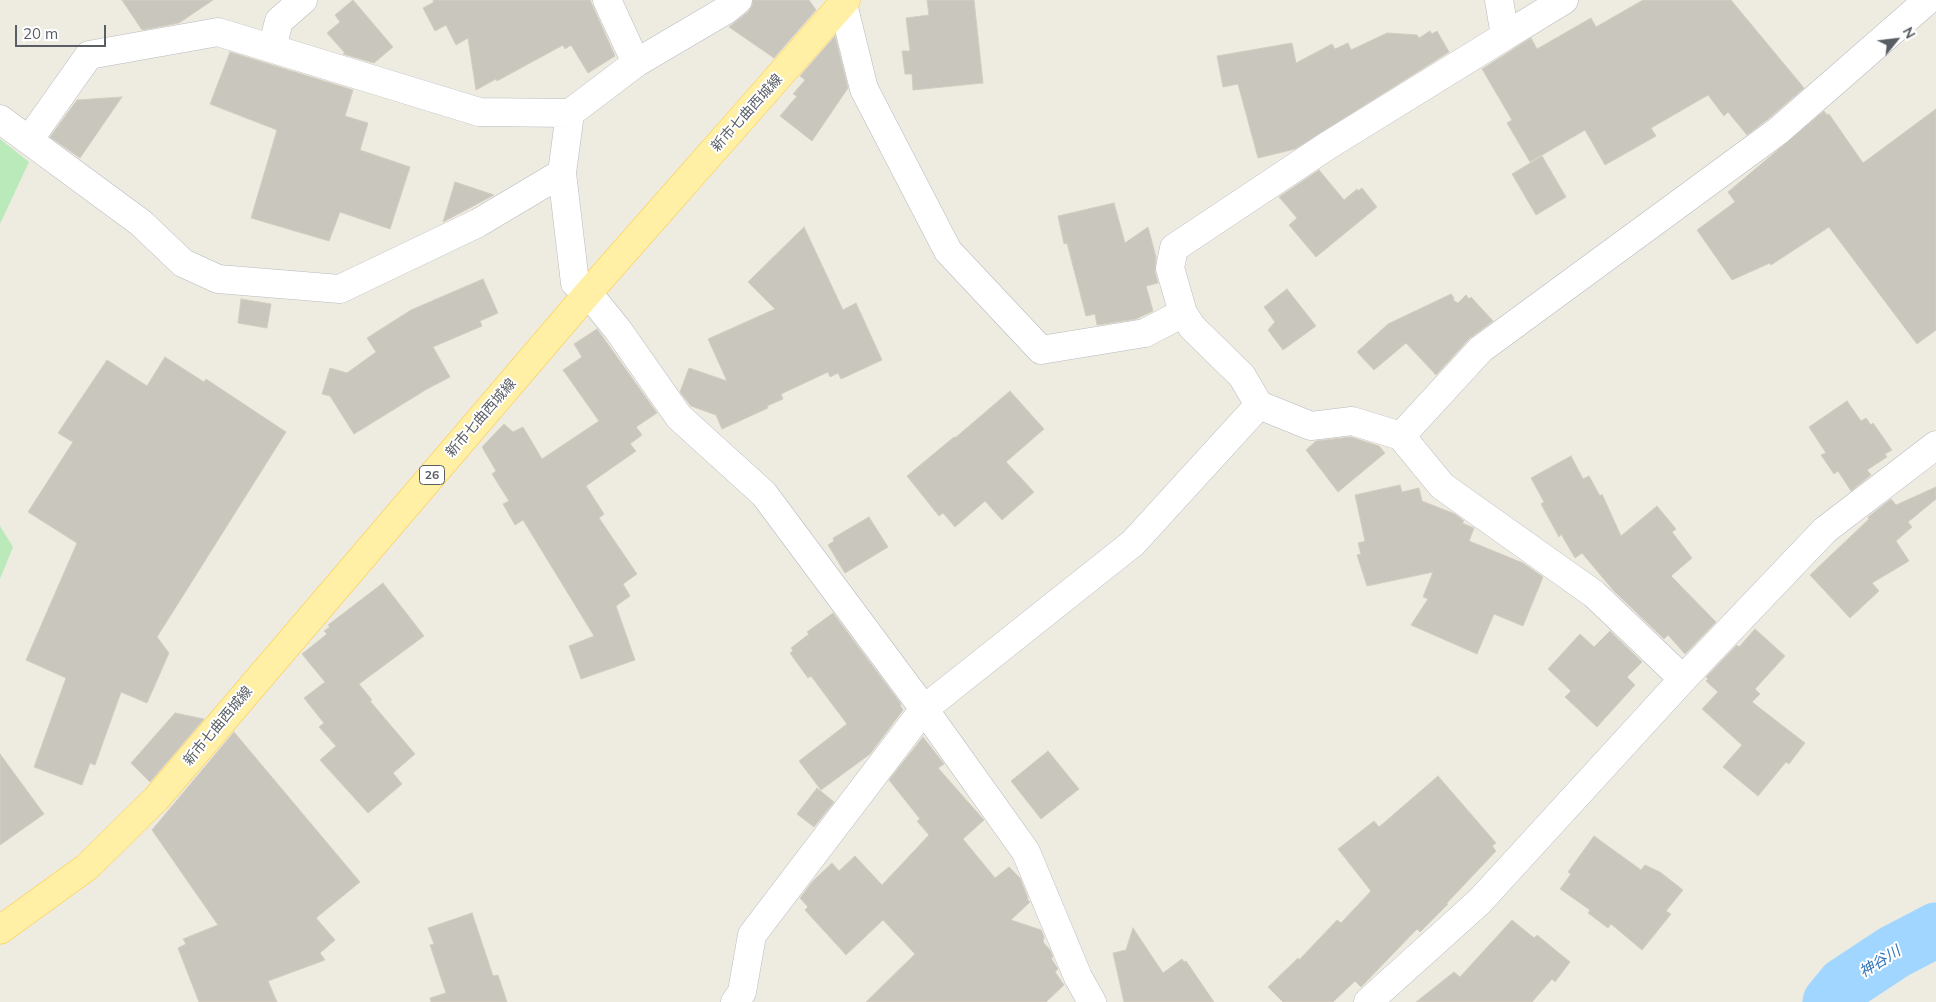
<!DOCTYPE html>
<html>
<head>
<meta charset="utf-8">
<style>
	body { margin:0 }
	#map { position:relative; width:1936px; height:1002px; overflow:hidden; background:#eeebe1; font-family:Mulish,sans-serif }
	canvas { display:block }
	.north { position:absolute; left:1871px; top:15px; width:50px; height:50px; -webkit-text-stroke:4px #fff; paint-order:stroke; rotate:61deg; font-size:14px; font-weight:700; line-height:20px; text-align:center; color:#595e64 }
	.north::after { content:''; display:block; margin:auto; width:18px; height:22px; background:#595e64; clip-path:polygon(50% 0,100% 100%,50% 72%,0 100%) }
	.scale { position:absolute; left:15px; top:25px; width:91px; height:22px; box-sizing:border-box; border:2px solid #595e64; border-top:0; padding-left:6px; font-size:15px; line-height:18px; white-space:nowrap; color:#595e64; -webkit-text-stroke:4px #fff; paint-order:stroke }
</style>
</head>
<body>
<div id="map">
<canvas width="1936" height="1002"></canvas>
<div class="north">N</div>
<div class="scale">20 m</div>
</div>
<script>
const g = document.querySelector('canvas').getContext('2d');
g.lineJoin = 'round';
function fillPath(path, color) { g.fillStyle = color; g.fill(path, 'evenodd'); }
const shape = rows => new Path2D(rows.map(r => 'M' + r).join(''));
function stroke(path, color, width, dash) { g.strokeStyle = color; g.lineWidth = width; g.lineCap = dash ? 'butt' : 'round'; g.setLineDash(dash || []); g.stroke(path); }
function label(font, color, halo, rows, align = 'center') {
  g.font = font + ' Mulish,"Noto Sans JP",sans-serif'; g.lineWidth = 4; g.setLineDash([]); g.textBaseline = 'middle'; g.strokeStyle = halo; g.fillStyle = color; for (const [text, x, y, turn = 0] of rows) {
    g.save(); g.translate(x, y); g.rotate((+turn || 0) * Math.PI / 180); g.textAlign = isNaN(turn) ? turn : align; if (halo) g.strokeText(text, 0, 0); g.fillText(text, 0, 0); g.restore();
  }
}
const green = shape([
	[0,139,29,162,0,224],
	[0,526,13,547,0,579]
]);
const river = shape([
	[1830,1002,1844,985,1894,952,1936,930]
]);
const building = shape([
	[122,0,213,0,179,23,142,30,122,0],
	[353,0,393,47,374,63,343,54,345,53,327,33,340,22,335,15,353,0],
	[433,0,590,0,615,56,588,73,571,45,565,49,563,45,497,81,496,79,476,90,468,38,456,45,446,25,435,31,423,8,434,2,433,0],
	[753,0,809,0,816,10,774,58,729,27,748,12,752,6,753,0],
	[927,0,974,0,983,83,913,90,912,74,905,74,902,51,910,51,906,18,929,15,927,0],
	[1643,0,1731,0,1804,88,1768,119,1747,135,1728,112,1724,116,1708,95,1651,128,1656,136,1605,165,1585,130,1530,162,1507,123,1512,120,1482,69,1531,38,1537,49,1591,18,1596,27,1643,0],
	[1430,31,1432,34,1437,31,1449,52,1295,149,1258,158,1238,84,1223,87,1217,56,1292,43,1296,63,1332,44,1335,49,1348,43,1351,50,1387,33,1417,35,1419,38,1430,31],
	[835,36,848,88,812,141,780,116,797,96,793,94,805,80,800,76,835,36],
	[230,52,353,90,345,116,368,123,360,150,410,167,390,229,340,212,329,241,251,218,277,130,210,104,230,52],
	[122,97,80,158,50,137,77,100,122,97],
	[1936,109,1936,330,1917,344,1829,227,1771,265,1770,263,1732,280,1697,230,1735,202,1728,192,1824,111,1827,115,1829,114,1863,163,1936,109],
	[1542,156,1566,197,1536,215,1512,174,1542,156],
	[1319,170,1344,200,1357,189,1358,191,1362,188,1377,207,1316,257,1289,225,1297,218,1279,197,1319,170],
	[455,182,494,195,443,222,455,182],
	[1114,203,1125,243,1148,227,1156,257,1155,272,1158,283,1146,286,1153,311,1136,319,1097,325,1095,314,1086,316,1067,243,1064,244,1058,216,1114,203],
	[804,227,843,310,856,303,882,360,841,379,838,373,830,377,828,372,781,394,783,399,767,406,768,408,722,429,716,415,691,406,680,392,689,368,727,381,708,339,775,309,748,282,804,227],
	[483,279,498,313,480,321,482,326,433,347,450,377,427,389,354,434,330,396,322,394,330,368,347,373,376,352,367,338,411,310,483,279],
	[1287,289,1316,326,1283,350,1268,330,1275,322,1264,307,1287,289],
	[1451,294,1454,298,1453,300,1458,303,1466,295,1469,299,1471,297,1493,321,1470,338,1436,375,1406,343,1374,370,1357,352,1388,324,1451,294],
	[241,299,271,304,267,328,238,323,241,299],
	[597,329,657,413,636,427,642,435,630,444,636,451,586,486,604,514,599,518,637,574,623,584,630,596,616,606,635,660,581,679,569,646,594,636,523,520,515,525,503,504,509,501,492,474,496,471,482,447,504,424,513,432,523,427,542,459,599,421,563,370,582,357,574,344,597,329],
	[165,357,204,382,206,379,286,432,157,637,169,653,147,703,121,692,95,765,90,763,82,785,34,767,66,678,26,660,77,543,28,512,73,442,58,433,107,360,147,386,165,357],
	[1010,391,1044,429,1006,462,1034,492,1002,520,985,501,955,527,943,513,939,516,907,476,954,437,955,438,1010,391],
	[1847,401,1861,421,1866,418,1871,425,1873,423,1892,450,1885,454,1887,457,1867,470,1871,475,1851,491,1838,471,1834,474,1821,455,1826,453,1809,427,1847,401],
	[1351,437,1379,446,1385,453,1338,492,1306,450,1316,441,1351,437],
	[1571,456,1583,479,1589,476,1600,496,1602,494,1621,536,1657,506,1676,529,1672,532,1692,558,1671,576,1716,622,1685,654,1668,635,1664,639,1613,590,1582,553,1575,558,1561,534,1559,537,1541,504,1544,502,1531,478,1571,456],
	[1400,485,1402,492,1419,488,1422,501,1455,514,1464,521,1462,523,1474,528,1469,541,1523,563,1543,577,1523,626,1494,614,1477,654,1411,625,1428,599,1423,597,1433,572,1367,586,1357,555,1361,554,1358,543,1365,541,1355,495,1400,485],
	[1936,487,1936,499,1908,522,1912,527,1896,541,1909,561,1872,583,1879,591,1850,618,1810,575,1869,519,1868,517,1891,499,1896,505,1936,487],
	[869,517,888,547,845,573,828,545,834,541,833,538,869,517],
	[383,583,424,636,359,684,372,700,370,701,415,754,393,773,402,784,368,813,320,760,336,746,319,727,324,723,304,698,325,682,302,654,327,634,324,631,330,627,328,625,383,583],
	[833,613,901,704,900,705,903,710,870,754,821,790,799,761,847,724,811,676,808,678,790,653,793,651,791,648,809,634,807,632,833,613],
	[1755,629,1785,656,1755,689,1760,694,1752,702,1805,743,1789,764,1786,762,1758,796,1723,767,1742,745,1702,709,1718,692,1706,681,1708,679,1706,677,1737,645,1739,647,1755,629],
	[1610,631,1642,662,1627,677,1635,685,1597,727,1565,697,1571,691,1548,669,1580,634,1594,647,1610,631],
	[175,713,204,719,150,782,131,763,175,713],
	[234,732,360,882,316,918,335,940,320,953,325,960,268,981,277,1002,199,1002,178,948,186,944,183,939,218,925,152,830,234,732],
	[923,737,944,764,938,768,984,820,963,839,995,878,1009,867,1020,878,1028,898,1027,899,1030,902,1011,920,1041,930,1044,937,1043,942,1050,950,1053,957,1051,958,1058,969,1055,972,1064,985,1046,1002,866,1002,915,954,883,920,846,955,805,910,808,907,800,898,813,881,832,863,839,871,855,856,882,885,929,835,917,821,920,819,889,780,923,737],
	[1048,751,1079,789,1041,819,1011,781,1048,751],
	[0,754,44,814,0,845,0,754],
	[1438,776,1496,843,1492,846,1496,851,1446,904,1448,904,1420,932,1417,929,1361,987,1355,981,1333,1002,1283,1002,1268,987,1298,958,1299,960,1337,920,1341,923,1371,891,1338,849,1374,821,1379,827,1438,776],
	[817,788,834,802,814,827,797,814,817,788],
	[1594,836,1641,870,1645,865,1660,872,1683,890,1666,911,1671,914,1642,950,1611,924,1608,928,1588,913,1590,910,1560,889,1571,874,1568,872,1594,836],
	[472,913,493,976,498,975,507,1002,431,1002,430,998,446,993,430,945,434,944,428,928,472,913],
	[1512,920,1534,938,1537,935,1570,962,1555,982,1552,979,1532,1002,1416,1002,1454,972,1460,977,1512,920],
	[1133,928,1163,973,1182,959,1184,962,1186,961,1214,1002,1124,1002,1113,953,1126,950,1133,928]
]);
const street = shape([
	[607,0,636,63],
	[738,0,726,10,636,63,570,113,562,173,575,283,588,293,618,330,679,417,764,494,924,709,1026,852,1078,977,1092,1002],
	[1499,0,1505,36,1327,146,1174,248,1170,268,1183,313,1192,327,1242,376,1259,405,1311,426,1352,421,1401,436,1442,486,1594,594,1683,679],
	[843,4,864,89,948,251,1041,350,1145,333,1183,313],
	[1505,36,1564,0],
	[272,48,279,21,303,0],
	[0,119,141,223,183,263,218,279,340,289,478,223,562,173],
	[29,140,89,55,218,32,479,112,570,113],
	[1401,436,1481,349,1778,131,1928,0],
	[735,1002,742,992,752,935,924,709,1133,543,1259,405]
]);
const secondary = shape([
	[1368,1002,1479,902,1683,679,1825,530,1936,445]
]);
const primary = shape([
	[0,930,87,867,156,799,588,293,846,0]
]);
const shields = [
	[432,475,25]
];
const shieldNames = [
	["26",432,475]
];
const streetNames = [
	["新市七曲西城線",747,113,-48],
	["新市七曲西城線",481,418,-49],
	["新市七曲西城線",218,726,-50]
];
const waterNames = [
	["神谷川",1880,962,-32]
];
fillPath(green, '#bae9ba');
stroke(river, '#a0d6ff', 55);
fillPath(building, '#c9c6be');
stroke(building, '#d4cdbf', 1);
stroke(street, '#b6babf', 29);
stroke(secondary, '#b7bbc1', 29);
stroke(primary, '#ffcc49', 29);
stroke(street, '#fff', 28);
stroke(secondary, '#fff', 28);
stroke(primary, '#fff0a5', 28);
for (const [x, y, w] of shields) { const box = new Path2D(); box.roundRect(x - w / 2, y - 9.5, w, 19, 4); g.fillStyle = '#fff'; g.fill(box); stroke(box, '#595e64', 1); }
label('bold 12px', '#595e64', null, shieldNames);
label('14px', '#595e64', '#fff', streetNames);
label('italic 15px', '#3276bc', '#fff', waterNames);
</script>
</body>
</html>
